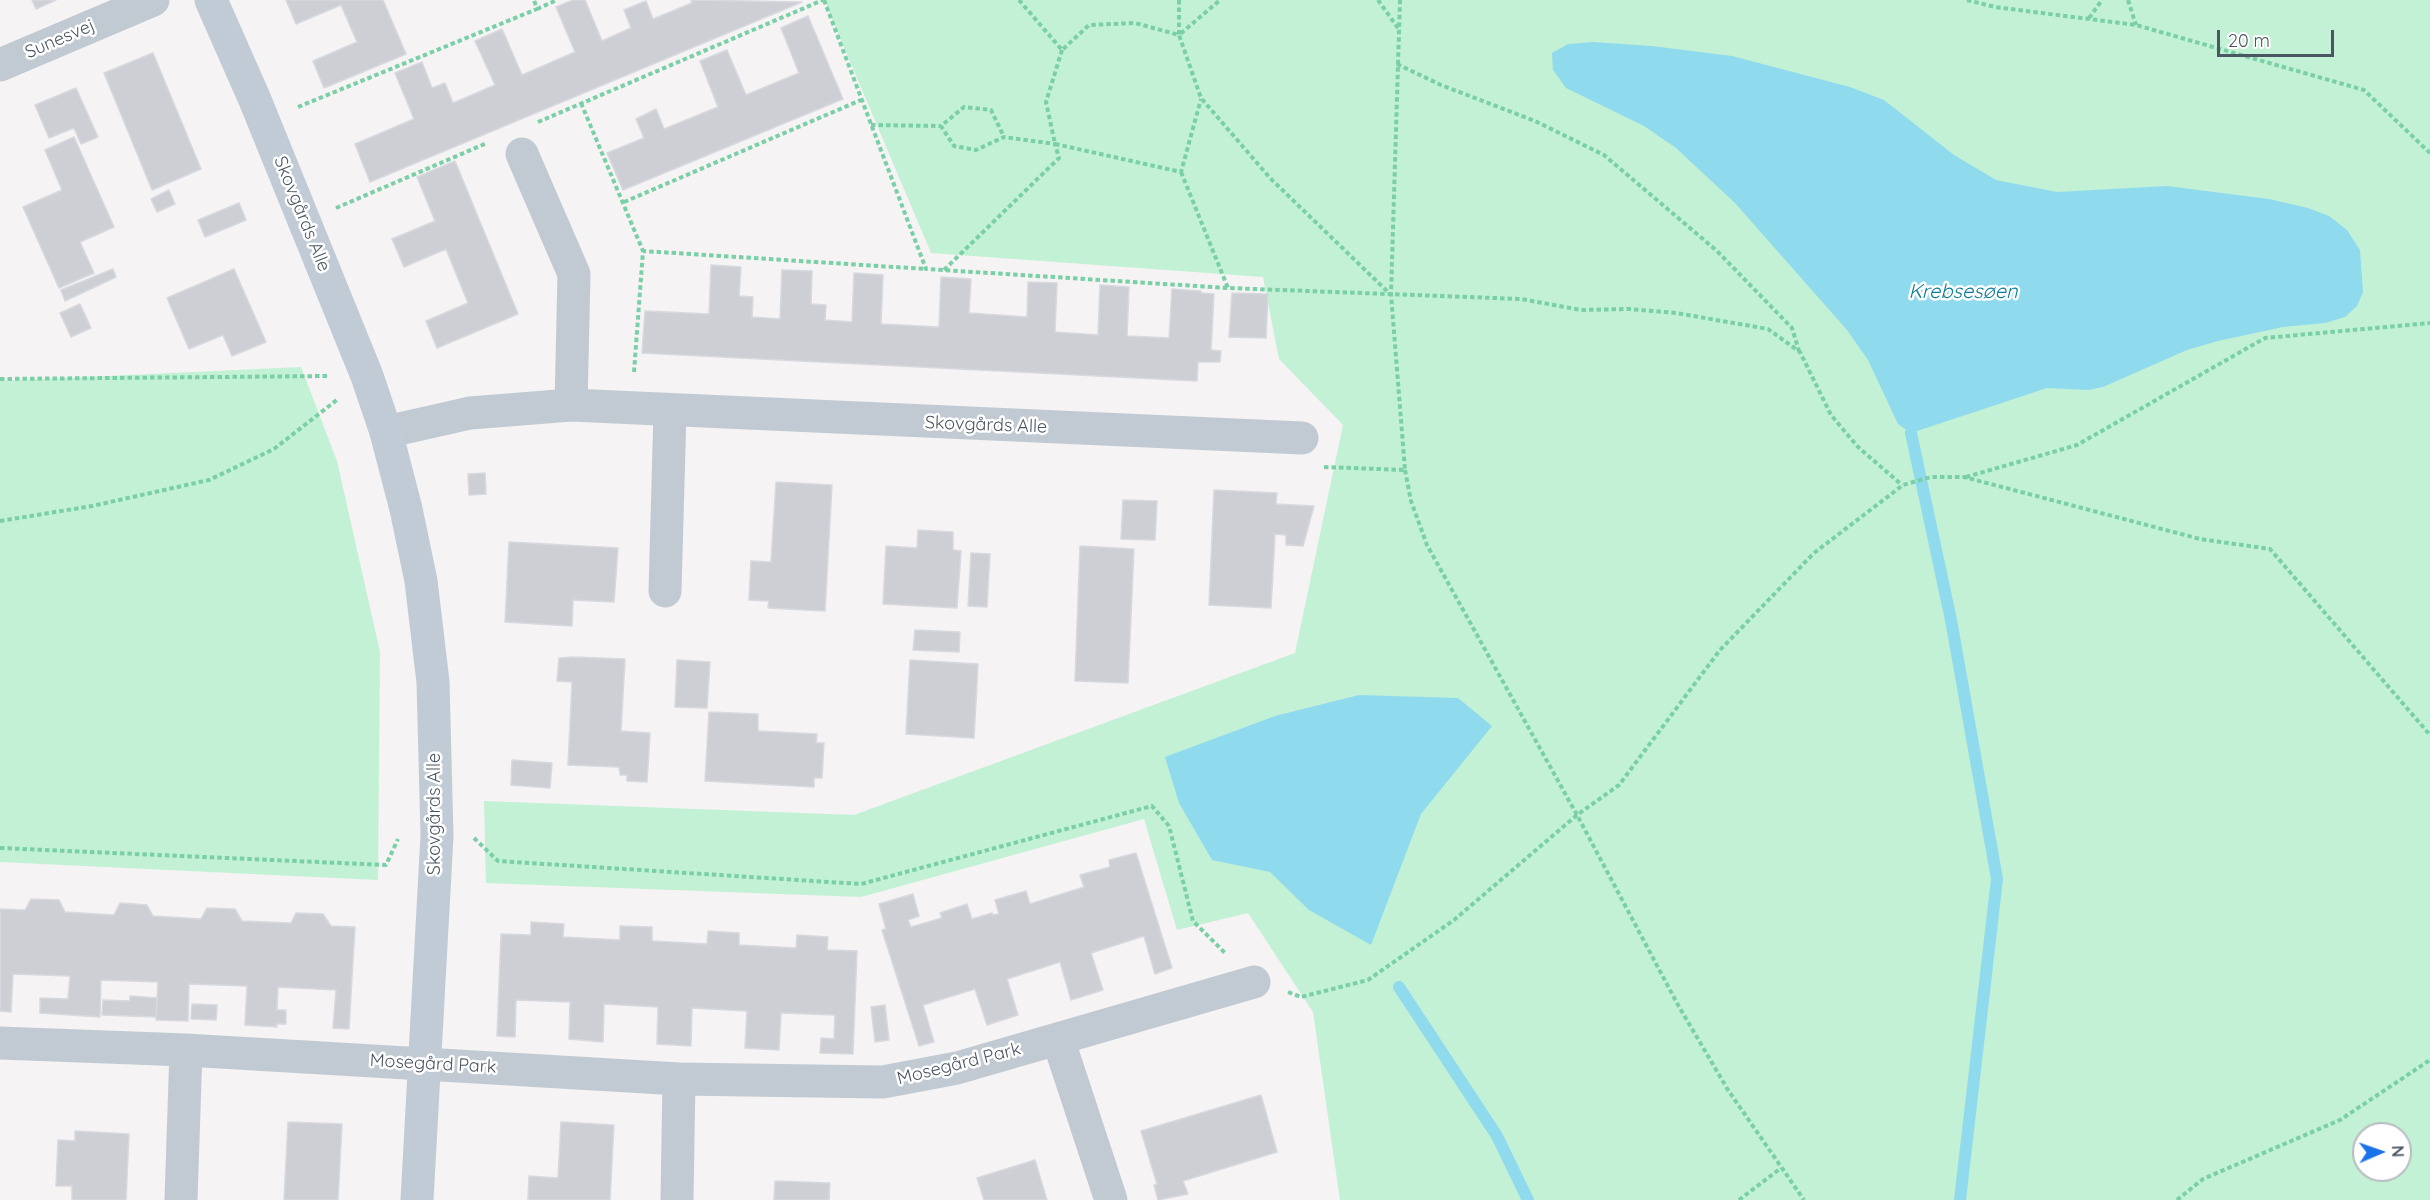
<!DOCTYPE html>
<html>
<head>
<meta charset="utf-8">
<style>
	body { margin:0 }
	#map { position:relative; width:2430px; height:1200px; overflow:hidden; background:#f5f3f3; font-family:Quicksand,sans-serif }
	canvas { display:block }
	.north { position:absolute; left:2352px; top:1122px; width:60px; height:60px; box-sizing:border-box; background:#fff; border:2px solid #b7bbc0; border-radius:50%; rotate:88deg; font-size:16px; font-weight:700; line-height:24px; text-align:center; color:#4a5661 }
	.north::after { content:''; display:block; margin:auto; width:21px; height:27px; background:#1a73e8; clip-path:polygon(50% 0,100% 100%,50% 72%,0 100%) }
	.scale { position:absolute; left:2217px; top:30px; width:117px; height:27px; box-sizing:border-box; border:3px solid #4a5661; border-top:0; padding-left:8px; font-size:18px; line-height:21px; white-space:nowrap; color:#4a5661; -webkit-text-stroke:4px #fff; paint-order:stroke }
</style>
</head>
<body>
<div id="map">
<canvas width="2430" height="1200"></canvas>
<div class="north">N</div>
<div class="scale">20 m</div>
</div>
<script>
const g = document.querySelector('canvas').getContext('2d');
g.lineJoin = 'round';
function fillPath(path, color) { g.fillStyle = color; g.fill(path, 'evenodd'); }
const shape = rows => new Path2D(rows.map(r => 'M' + r).join(''));
function stroke(path, color, width, dash) { g.strokeStyle = color; g.lineWidth = width; g.lineCap = dash ? 'butt' : 'round'; g.setLineDash(dash || []); g.stroke(path); }
function label(font, color, halo, rows, align = 'center') {
  g.font = font + ' Quicksand,sans-serif'; g.lineWidth = 5; g.setLineDash([]); g.textBaseline = 'middle'; g.strokeStyle = halo; g.fillStyle = color; for (const [text, x, y, turn = 0] of rows) {
    g.save(); g.translate(x, y); g.rotate((+turn || 0) * Math.PI / 180); g.textAlign = isNaN(turn) ? turn : align; if (halo) g.strokeText(text, 0, 0); g.fillText(text, 0, 0); g.restore();
  }
}
const green = shape([
	[824,0,2430,0,2430,1200,1340,1200,1313,1012,1248,913,1177,930,1144,819,861,897,486,883,484,801,854,815,1295,653,1343,425,1279,359,1263,277,931,253],
	[2364,1134,2400,1134,2400,1170,2364,1170],
	[301,367,337,461,380,652,378,880,0,862,0,381]
]);
const water = shape([
	[1593,42,1652,46,1732,56,1850,87,1884,100,1954,155,1996,180,2057,192,2167,186,2269,199,2308,208,2329,216,2347,230,2360,250,2363,292,2357,306,2345,317,2325,323,2283,327,2218,341,2187,350,2103,387,2088,390,2047,388,1911,433,1898,424,1868,360,1847,330,1735,203,1676,148,1644,126,1566,88,1553,70,1552,53,1568,44],
	[1359,695,1458,698,1492,726,1421,814,1371,945,1309,910,1270,872,1212,860,1179,803,1165,757,1275,716]
]);
const stream = shape([
	[1911,433,1951,620,1997,879,1960,1200],
	[1399,987,1497,1136,1528,1200]
]);
const building = shape([
	[32,0,56,0,36,9,32,0],
	[286,0,383,0,406,54,324,88,313,61,357,42,341,5,296,24,286,0],
	[573,0,585,0,602,41,631,28,624,10,646,1,653,19,692,3,691,0,802,2,370,182,355,144,414,119,395,73,422,62,432,88,445,83,453,103,495,85,475,41,502,29,522,75,575,52,556,7,573,0],
	[808,16,843,99,623,190,607,153,644,138,636,119,656,109,664,129,718,107,700,61,727,50,746,95,799,73,781,28,808,16],
	[153,53,201,169,152,190,104,73,153,53],
	[76,88,98,137,81,144,74,128,49,138,35,105,76,88],
	[74,137,114,227,80,242,94,273,59,288,23,207,62,190,45,150,74,137],
	[455,161,518,314,437,348,426,321,468,303,446,249,404,267,392,239,435,221,417,177,455,161],
	[169,190,175,204,157,212,151,199,169,190],
	[239,203,246,220,205,237,198,220,239,203],
	[711,265,741,267,739,296,753,297,752,317,780,319,782,270,812,271,811,304,826,305,825,320,852,322,854,273,883,275,881,324,939,327,941,277,971,279,969,313,1027,317,1028,282,1057,283,1055,332,1098,335,1100,285,1129,287,1127,336,1169,338,1172,289,1201,291,1201,293,1214,294,1211,350,1221,351,1220,362,1198,362,1197,381,642,353,645,311,709,314,711,265],
	[113,269,116,277,65,301,61,290,113,269],
	[234,269,266,342,232,356,223,335,189,349,167,298,234,269],
	[1232,293,1268,294,1266,338,1229,337,1232,293],
	[80,304,91,328,71,337,60,313,80,304],
	[485,473,486,494,469,495,468,474,485,473],
	[776,482,832,485,825,611,768,608,769,601,749,600,751,561,771,562,776,482],
	[1214,490,1277,493,1276,504,1314,506,1303,546,1286,545,1286,535,1275,534,1271,608,1209,605,1214,490],
	[1123,500,1157,501,1155,540,1121,539,1123,500],
	[918,530,953,532,953,550,961,551,957,608,883,604,886,546,917,548,918,530],
	[509,542,618,548,614,602,573,600,572,626,505,622,509,542],
	[1080,546,1134,549,1128,683,1075,681,1080,546],
	[971,553,990,554,987,607,968,606,971,553],
	[915,630,960,632,959,652,913,650,915,630],
	[573,657,625,659,621,731,650,733,647,782,627,781,627,775,620,775,619,767,568,765,572,682,557,681,559,658,573,657],
	[677,660,710,662,707,708,675,707,677,660],
	[910,660,978,664,974,738,906,734,910,660],
	[709,712,758,714,758,731,817,734,816,743,824,743,822,778,814,778,814,787,705,781,709,712],
	[512,760,552,763,550,788,511,785,512,760],
	[1136,853,1172,968,1155,974,1144,936,1091,953,1103,990,1071,1000,1060,962,1007,979,1018,1015,987,1025,975,989,923,1005,934,1042,919,1046,882,930,886,929,879,904,913,894,919,916,908,920,911,927,942,918,940,913,967,904,972,919,992,913,993,915,999,914,995,900,1026,891,1030,904,1084,887,1080,875,1110,867,1109,860,1136,853],
	[31,899,59,900,65,912,114,915,120,903,147,905,153,916,201,919,207,908,235,909,242,921,291,923,296,913,323,914,331,926,355,927,349,1029,333,1028,336,990,278,987,277,1010,286,1010,286,1024,276,1024,277,1027,245,1025,247,986,189,984,188,1021,156,1020,158,982,101,980,100,1017,40,1013,40,998,68,999,70,976,13,974,11,1012,0,1011,0,909,25,910,31,899],
	[531,922,564,924,563,937,620,940,620,926,652,927,652,941,707,944,708,931,739,933,739,945,796,948,797,935,828,937,827,950,857,951,853,1054,820,1053,821,1038,834,1039,835,1015,781,1013,779,1050,745,1048,747,1011,692,1008,691,1046,657,1044,658,1007,604,1004,603,1042,569,1039,570,1002,516,1000,515,1037,497,1036,501,934,531,935,531,922],
	[130,996,157,998,156,1017,102,1015,103,1000,130,1001,130,996],
	[192,1004,217,1005,216,1020,191,1019,192,1004],
	[885,1005,889,1040,875,1042,871,1007,885,1005],
	[1261,1095,1277,1152,1183,1181,1188,1194,1158,1200,1154,1185,1157,1184,1141,1131,1261,1095],
	[288,1122,342,1124,338,1200,284,1200,288,1122],
	[561,1122,614,1125,610,1200,528,1200,529,1176,558,1178,561,1122],
	[75,1131,129,1134,126,1200,72,1200,72,1186,56,1186,58,1140,75,1141,75,1131],
	[1035,1160,1047,1200,984,1200,977,1178,1035,1160],
	[775,1181,830,1183,829,1200,774,1200,775,1181]
]);
const path = shape([
	[824,0,926,269,1228,288,1521,299,1581,310,1629,309,1676,313,1768,329,1800,352,1831,415,1858,447,1902,485],
	[1019,0,1062,50,1089,25,1135,23,1179,35,1201,98,1270,178,1390,294],
	[1179,0,1179,35,1220,0],
	[1378,0,1398,28],
	[1967,0,1995,7,2136,25,2364,90,2430,153],
	[2128,0,2136,25],
	[537,9,557,0],
	[2089,18,2102,0],
	[1062,50,1046,102,1055,144,1181,172,1201,99],
	[1397,64,1441,85,1535,121,1604,155,1717,251,1792,328,1799,351],
	[581,103,643,251],
	[298,107,537,9,534,0],
	[538,122,823,0],
	[871,125,941,126],
	[1181,172,1228,288],
	[624,202,861,100],
	[336,208,487,143],
	[944,270,1059,158,1055,144,1004,137,976,150,954,146,941,126,964,107,991,110,1004,137],
	[634,372,643,251,926,269],
	[0,379,327,376],
	[1324,467,1405,470,1391,294,1400,0],
	[1405,470,1411,501,1427,545,1577,815,1678,1005,1728,1090,1804,1200],
	[1966,477,2077,445,2265,338,2430,323],
	[0,521,92,506,209,480,274,449,338,399],
	[474,838,498,861,861,884,1152,806,1169,826,1193,921,1225,953],
	[0,848,386,865,398,839],
	[1288,992,1301,997,1368,980,1454,920,1577,815,1619,785,1720,650,1814,553,1903,485,1931,477,1964,477,2200,539,2270,549,2430,735],
	[1739,1200,1781,1168],
	[2177,1200,2203,1179,2340,1120,2430,1060]
]);
const street = shape([
	[0,65,153,0],
	[522,154,574,274,571,405],
	[386,432,470,413,571,405,1302,438],
	[665,591,670,411],
	[1058,1039,1111,1200],
	[0,1043,186,1050,679,1079,883,1082,957,1068,1254,982],
	[181,1200,186,1050],
	[677,1200,679,1079]
]);
const secondary = shape([
	[211,0,255,100,367,376,386,432,406,509,421,581,433,682,437,836,417,1200]
]);
const streetNames = [
	["Sunesvej",60,39,-23],
	["Skovgårds Alle",302,214,68],
	["Skovgårds Alle",986,425,2],
	["Skovgårds Alle",435,814,-90],
	["Mosegård Park",433,1064,3],
	["Mosegård Park",959,1064,-14]
];
const waterNames = [
	["Krebsesøen",1963,292]
];
fillPath(green, '#c3f1d5');
fillPath(water, '#90daee');
stroke(stream, '#90daee', 12);
fillPath(building, '#cdcfd5');
stroke(building, '#d7d9de', 1.5);
stroke(path, '#7ad0a6', 4, [4.5, 3]);
stroke(street, '#c1cad2', 33);
stroke(secondary, '#c1cbd6', 33);
label('18px', '#4a5661', '#fff', streetNames);
label('italic 20px', '#0c7c9b', '#fff', waterNames);
</script>
</body>
</html>
